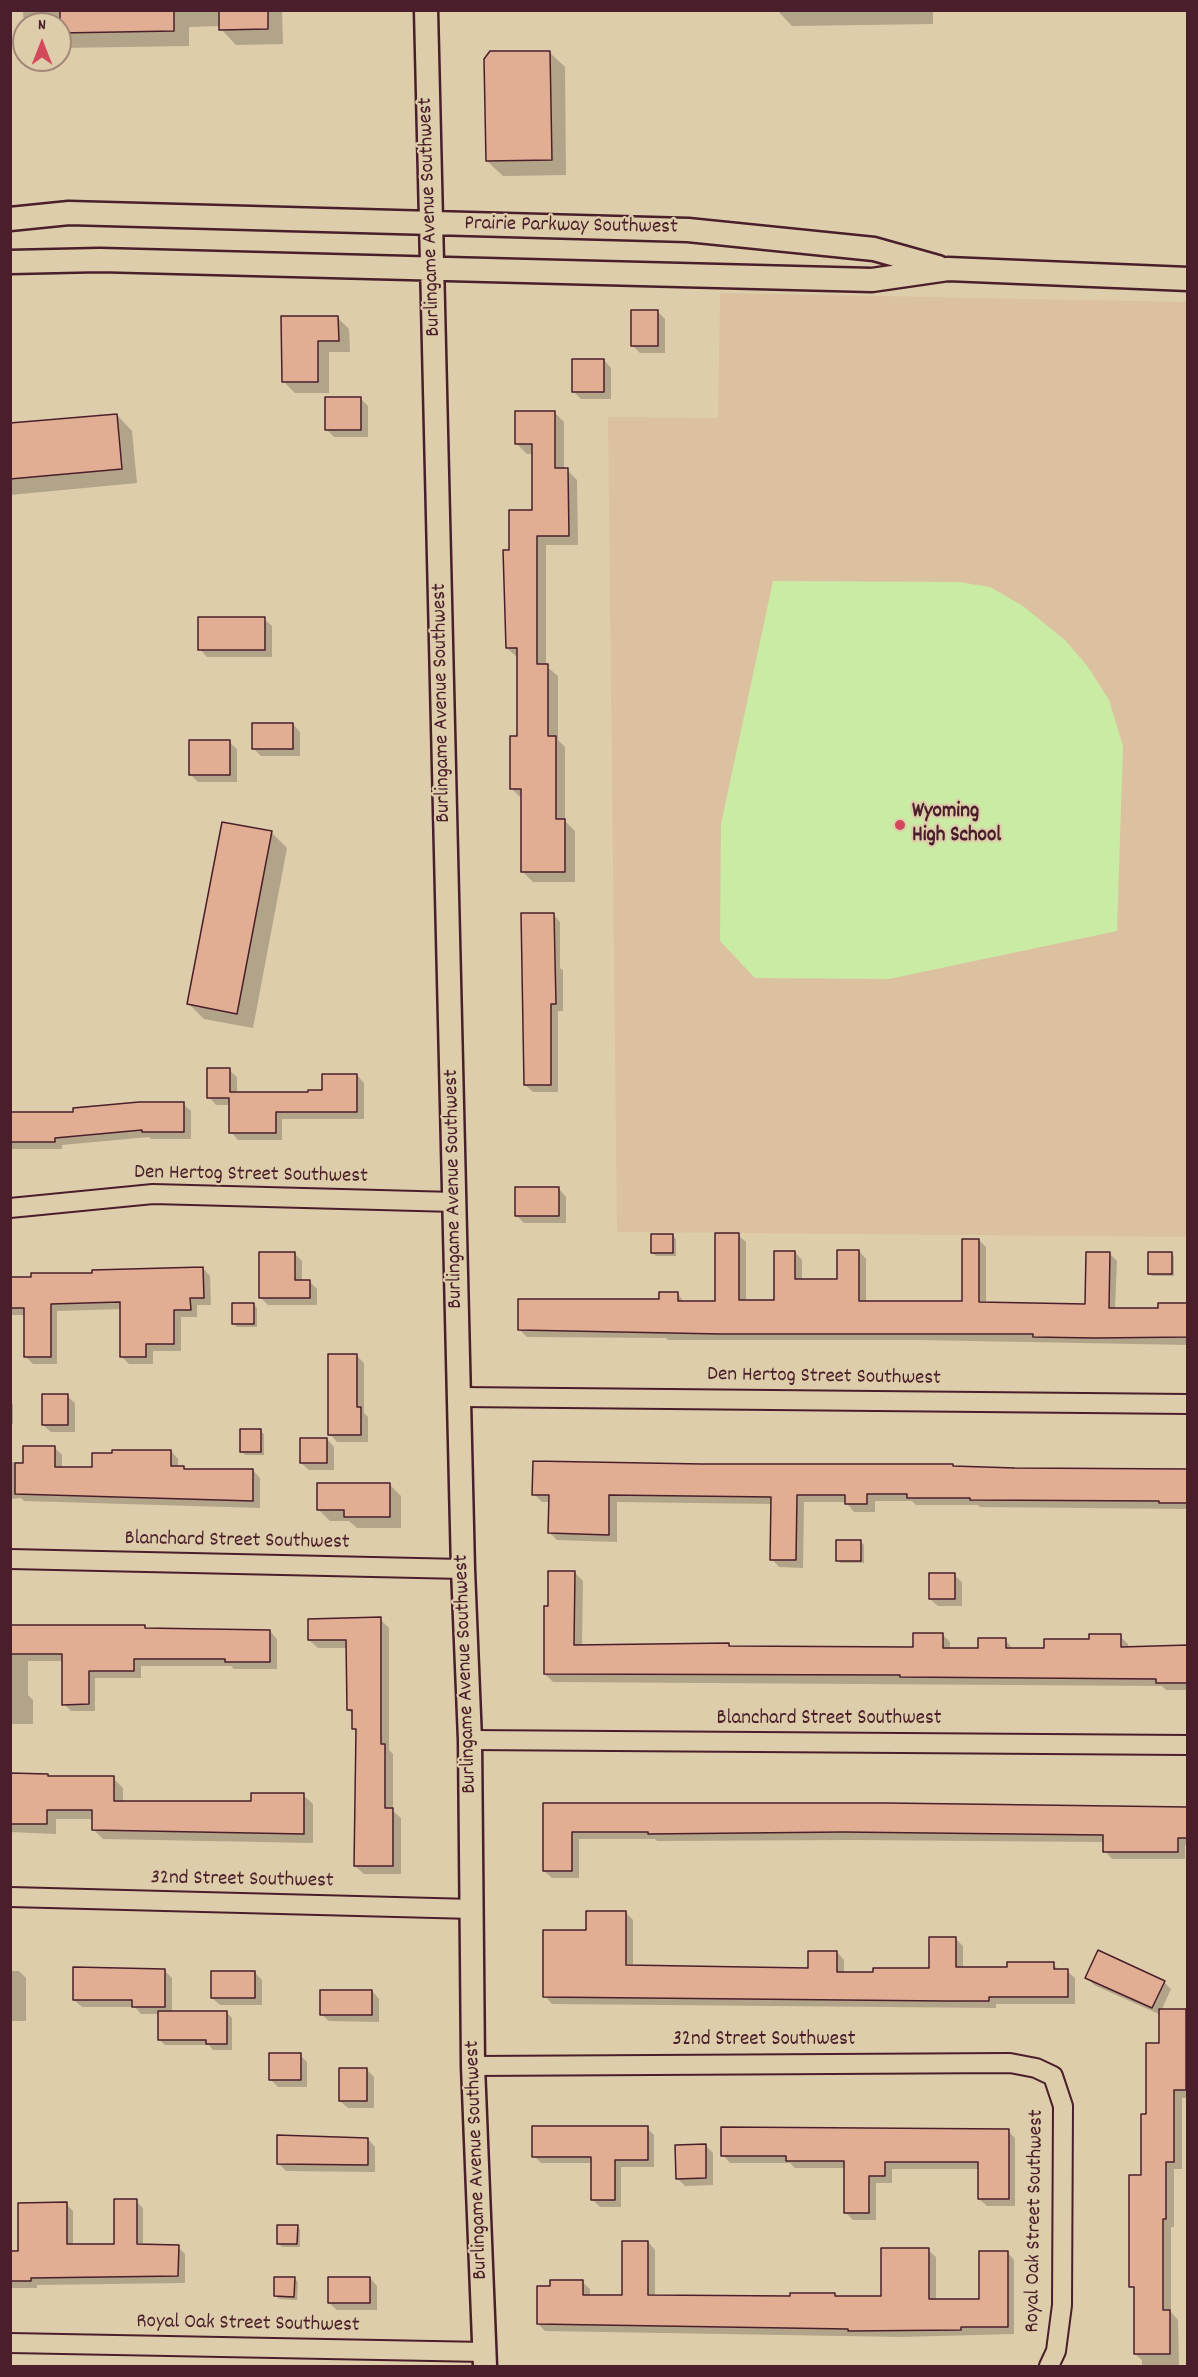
<!DOCTYPE html>
<html>
<head>
<meta charset="utf-8">
<style>
	body { margin:0 }
	#map { position:relative; width:1198px; height:2377px; overflow:hidden; background:#decdaa; font-family:Dekko,sans-serif }
	canvas { display:block }
	.frame { position:absolute; inset:0; border:12px solid #4a1f2b; pointer-events:none }
	.north { position:absolute; left:12px; top:12px; width:60px; height:60px; box-sizing:border-box; background:#decdaa; border:2px solid #a38777; border-radius:50%; rotate:0deg; font-size:16px; font-weight:700; line-height:24px; text-align:center; color:#4a1f2b }
	.north::after { content:''; display:block; margin:auto; width:21px; height:27px; background:#d1495b; clip-path:polygon(50% 0,100% 100%,50% 72%,0 100%) }
</style>
</head>
<body>
<div id="map">
<canvas width="1198" height="2377"></canvas>
<div class="frame"></div>
<div class="north">N</div>
</div>
<script>
const g = document.querySelector('canvas').getContext('2d');
g.lineJoin = 'round';
function fillPath(path, color) { g.fillStyle = color; g.fill(path, 'evenodd'); }
const shape = rows => new Path2D(rows.map(r => 'M' + r).join(''));
function stroke(path, color, width, dash) { g.strokeStyle = color; g.lineWidth = width; g.lineCap = dash ? 'butt' : 'round'; g.setLineDash(dash || []); g.stroke(path); }
function label(font, color, halo, rows, align = 'center') {
  g.font = font + ' Dekko,sans-serif'; g.lineWidth = 4.5; g.setLineDash([]); g.textBaseline = 'middle'; g.strokeStyle = halo; g.fillStyle = color; for (const [text, x, y, turn = 0] of rows) {
    g.save(); g.translate(x, y); g.rotate((+turn || 0) * Math.PI / 180); g.textAlign = isNaN(turn) ? turn : align; if (halo) g.strokeText(text, 0, 0); g.fillText(text, 0, 0); g.restore();
  }
}
const built = shape([
	[720,293,1187,302,1187,1237,617,1232,608,417,718,418]
]);
const green = shape([
	[773,581,959,582,990,587,1023,606,1066,641,1088,667,1109,700,1123,746,1117,931,889,979,755,978,720,941,721,824]
]);
const shadow = shape([
	[23,10,282,10,283,44,236,45,221,29,221,26,189,27,189,46,60,48,60,24,24,24,24,34],
	[777,10,933,10,933,24,792,26],
	[549,52,565,67,566,175,503,176,487,161],
	[657,311,665,319,665,353,640,353,633,346],
	[338,318,349,329,350,352,329,352,329,393,295,393,283,381],
	[604,360,611,368,611,399,581,399,573,391],
	[360,398,368,406,368,437,334,437,327,430],
	[554,412,564,422,564,470,567,470,577,480,578,545,546,545,546,666,558,676,558,740,565,747,565,821,575,831,575,882,533,882,523,872,521,798,511,788,518,737,518,658,507,648,511,551,534,511,534,454,527,454,517,444],
	[117,415,132,431,137,483,10,495,10,425],
	[264,619,272,626,272,657,207,657,200,649],
	[293,724,300,732,300,756,261,756,254,749],
	[229,742,237,749,237,782,198,782,190,774],
	[271,832,287,848,253,1028,204,1019,189,1004],
	[553,914,560,922,560,968,563,970,563,1011,558,1011,558,1092,533,1092,525,1085],
	[229,1070,237,1077,237,1094,309,1094,323,1091,357,1075,364,1083,364,1119,282,1119,282,1140,238,1140,231,1132,231,1105,216,1105,209,1097],
	[183,1104,191,1111,191,1139,151,1139,149,1137,62,1145,62,1149,10,1149,10,1121,75,1113],
	[559,1189,566,1197,566,1223,524,1223,516,1215],
	[738,1235,746,1242,746,1302,775,1302,795,1252,802,1260,802,1280,839,1280,859,1251,866,1259,866,1302,964,1302,979,1240,986,1247,986,1304,1086,1305,1109,1253,1117,1261,1115,1309,1159,1309,1188,1305,1188,1345,919,1340,668,1340,666,1338,527,1337,520,1330,661,1300,677,1293,684,1302,717,1302],
	[673,1236,676,1239,676,1256,656,1256,653,1253],
	[1171,1253,1174,1256,1174,1276,1152,1276,1149,1273],
	[295,1254,302,1261,302,1282,310,1282,317,1289,317,1305,268,1305,260,1297],
	[203,1268,210,1276,211,1305,197,1305,197,1317,181,1317,181,1351,153,1351,153,1364,129,1364,122,1357,122,1309,57,1311,57,1364,33,1364,26,1357,26,1315,10,1315,10,1279],
	[254,1305,257,1308,257,1327,237,1327,234,1324],
	[357,1356,364,1363,364,1413,368,1417,368,1442,337,1442,330,1434],
	[67,1396,75,1403,75,1432,51,1432,43,1425],
	[10,1401,13,1404,13,1424,10,1424],
	[260,1431,264,1434,264,1455,245,1455,242,1451],
	[327,1439,334,1447,334,1470,309,1470,301,1463],
	[54,1447,62,1455,62,1469,94,1469,171,1451,178,1459,178,1467,183,1467,186,1470,253,1470,260,1478,260,1508,24,1501,21,1498,10,1499,10,1462,25,1462],
	[954,1468,1188,1471,1188,1509,980,1507,978,1505,916,1505,912,1501,875,1501,875,1512,854,1512,846,1502,804,1502,803,1568,779,1567,772,1559,773,1504,617,1502,617,1542,557,1540,549,1532,550,1502,542,1502,534,1494],
	[390,1485,401,1496,401,1528,357,1528,349,1521,330,1521,318,1509],
	[860,1541,864,1545,864,1563,841,1563,837,1560],
	[575,1573,583,1581,582,1646,729,1645,731,1647,914,1648,942,1634,950,1642,950,1650,980,1650,1005,1639,1013,1650,1046,1650,1120,1636,1128,1644,1128,1649,1188,1647,1188,1690,1166,1690,1162,1686,553,1682,545,1674,550,1608],
	[954,1575,962,1582,962,1606,938,1606,930,1599],
	[380,1619,389,1628,389,1750,393,1754,393,1811,401,1818,401,1874,364,1874,355,1866,358,1732,354,1728,354,1715,348,1710,348,1648,318,1648,309,1640],
	[10,1625,270,1631,277,1639,277,1669,234,1669,231,1666,141,1666,141,1678,95,1678,95,1711,71,1711,64,1704,63,1661,28,1661,28,1695,33,1700,33,1724,10,1724],
	[10,1774,50,1778,113,1778,123,1788,123,1803,253,1803,303,1795,313,1804,313,1843,103,1839,93,1829,93,1819,56,1819,56,1834,10,1832],
	[544,1804,1188,1809,1188,1845,1185,1845,1185,1859,1112,1859,1105,1851,1105,1842,852,1840,657,1841,655,1839,579,1839,579,1878,552,1878,544,1871],
	[626,1913,633,1920,633,1967,809,1969,837,1952,844,1960,844,1974,931,1970,956,1939,963,1946,963,1968,1009,1968,1053,1964,1060,1971,1067,1971,1075,1978,1075,2004,996,2004,996,2008,552,2004,545,1996,588,1931],
	[10,1971,19,1971,26,1978,26,2021,10,2021],
	[165,1971,172,1978,172,2012,226,2012,232,2018,232,2050,213,2050,209,2045,165,2045,159,2039,159,2014,141,2014,135,2007,82,2007,74,2000],
	[254,1972,262,1980,262,2005,220,2005,212,1998],
	[1087,1977,1164,1982,1171,1989,1161,2011,1188,2012,1188,2098,1182,2098,1182,2169,1174,2169,1174,2227,1171,2227,1171,2312,1178,2320,1179,2366,1142,2366,1142,2360,1135,2354,1135,2291,1131,2286,1148,2115,1161,2044,1161,2015,1094,1985],
	[372,1991,379,1999,379,2022,329,2021,321,2014],
	[300,2055,307,2062,307,2087,278,2087,271,2080],
	[366,2069,374,2077,374,2108,348,2108,340,2101],
	[647,2128,654,2135,654,2167,621,2167,621,2207,600,2207,593,2200,593,2163,541,2163,534,2156],
	[1008,2131,1015,2138,1015,2206,987,2206,979,2199,979,2169,892,2169,892,2183,876,2183,876,2220,853,2220,845,2212,845,2168,795,2168,790,2163,730,2163,723,2155],
	[368,2139,375,2147,375,2172,286,2171,278,2163],
	[705,2145,713,2153,713,2185,685,2186,677,2178],
	[136,2201,143,2208,143,2246,178,2247,185,2254,185,2283,37,2285,37,2288,10,2288,10,2252,20,2252,66,2204,73,2211,73,2245,116,2245],
	[297,2226,300,2229,300,2247,282,2247,278,2243],
	[648,2242,655,2250,655,2297,792,2298,834,2294,838,2298,882,2298,928,2250,936,2257,936,2301,981,2301,1007,2252,1014,2260,1014,2334,901,2337,545,2331,538,2324,582,2282,590,2289,590,2296,623,2296],
	[370,2278,377,2286,377,2310,337,2310,329,2303],
	[295,2279,298,2282,297,2300,279,2299,275,2295]
]);
const building = shape([
	[60,10,174,10,174,31,60,33,60,10],
	[219,10,268,10,268,29,219,30,219,10],
	[490,51,550,51,552,160,486,161,484,59,490,51],
	[631,310,658,310,658,346,631,346,631,310],
	[281,316,338,316,339,341,318,341,318,382,282,382,281,316],
	[572,359,604,359,604,392,572,392,572,359],
	[325,397,361,397,361,430,325,430,325,397],
	[515,411,555,411,555,468,568,468,569,536,537,536,537,664,548,664,548,736,556,736,556,819,565,819,565,872,521,872,521,789,510,789,510,736,517,736,517,648,506,648,503,550,509,550,509,510,532,510,532,444,515,444,515,411],
	[117,414,122,469,10,479,10,423,117,414],
	[198,617,265,617,265,650,198,650,198,617],
	[252,723,293,723,293,749,252,749,252,723],
	[189,740,230,740,230,775,189,775,189,740],
	[222,822,272,831,237,1014,187,1004,222,822],
	[521,913,554,913,556,1004,551,1004,551,1085,524,1085,521,913],
	[207,1068,230,1068,230,1092,308,1092,308,1090,322,1090,322,1074,357,1074,357,1112,276,1112,276,1133,229,1133,229,1098,207,1098,207,1068],
	[139,1102,184,1102,184,1132,142,1132,142,1130,55,1138,55,1142,10,1142,10,1112,73,1112,73,1108,139,1102],
	[515,1187,559,1187,559,1216,515,1216,515,1187],
	[715,1233,739,1233,739,1300,774,1300,774,1251,795,1251,795,1279,837,1279,837,1250,859,1250,859,1301,962,1301,962,1239,979,1239,979,1302,1085,1304,1086,1252,1110,1252,1109,1308,1158,1308,1158,1303,1188,1303,1188,1337,1095,1338,1033,1337,1033,1334,721,1334,518,1330,518,1299,659,1299,659,1292,678,1292,678,1301,715,1301,715,1233],
	[651,1234,673,1234,673,1253,651,1253,651,1234],
	[259,1252,295,1252,295,1280,310,1280,310,1298,259,1298,259,1252],
	[1148,1252,1172,1252,1172,1274,1148,1274,1148,1252],
	[203,1267,204,1298,190,1298,191,1310,174,1310,174,1344,146,1344,146,1357,120,1357,120,1302,51,1304,51,1357,24,1357,24,1308,10,1308,10,1277,31,1277,31,1273,92,1273,92,1270,203,1267],
	[232,1303,254,1303,254,1324,232,1324,232,1303],
	[328,1354,357,1354,357,1407,361,1407,361,1435,328,1435,328,1354],
	[42,1394,68,1394,68,1425,42,1425,42,1394],
	[240,1429,261,1429,261,1452,240,1452,240,1429],
	[300,1438,327,1438,327,1463,300,1463,300,1438],
	[23,1446,55,1446,55,1467,92,1467,92,1453,112,1453,112,1450,171,1450,171,1466,184,1466,184,1469,253,1469,253,1501,15,1494,15,1463,23,1463,23,1446],
	[533,1461,702,1464,953,1464,953,1466,1015,1468,1188,1469,1188,1503,1159,1503,1159,1501,970,1500,970,1498,907,1498,907,1494,867,1494,867,1504,845,1504,845,1495,797,1495,796,1560,770,1560,771,1497,609,1495,609,1535,548,1533,549,1495,532,1495,533,1461],
	[317,1483,390,1483,390,1517,344,1517,344,1510,317,1510,317,1483],
	[836,1540,861,1540,861,1561,836,1561,836,1540],
	[548,1571,575,1571,574,1645,729,1643,729,1646,913,1647,913,1633,943,1633,943,1648,978,1648,978,1638,1006,1638,1006,1648,1044,1648,1044,1639,1089,1639,1089,1634,1121,1634,1121,1647,1188,1645,1188,1683,1156,1683,1156,1679,900,1677,900,1675,544,1674,544,1606,548,1606,548,1571],
	[929,1573,955,1573,955,1599,929,1599,929,1573],
	[381,1617,381,1744,385,1744,385,1808,393,1808,393,1866,354,1866,356,1729,352,1729,352,1710,347,1710,346,1640,308,1640,308,1619,381,1617],
	[10,1625,145,1625,145,1628,270,1630,270,1662,225,1662,225,1659,134,1659,134,1671,89,1671,89,1704,62,1705,62,1654,10,1654,10,1625],
	[10,1773,48,1774,48,1776,114,1776,114,1801,251,1801,251,1793,304,1793,304,1834,92,1830,92,1810,47,1810,47,1824,10,1824,10,1773],
	[543,1803,887,1803,1188,1807,1188,1838,1178,1838,1178,1852,1103,1852,1103,1835,843,1832,648,1834,648,1832,572,1832,572,1871,543,1871,543,1803],
	[586,1911,626,1911,626,1965,808,1968,808,1951,837,1951,837,1972,873,1972,873,1968,929,1968,929,1937,956,1937,956,1967,1007,1967,1007,1962,1054,1962,1054,1969,1068,1969,1068,1997,989,1997,989,2001,944,2001,543,1997,543,1930,586,1930,586,1911],
	[1098,1950,1165,1981,1152,2008,1085,1978,1098,1950],
	[73,1967,165,1969,165,2007,132,2007,132,2000,73,2000,73,1967],
	[211,1971,255,1971,255,1998,211,1998,211,1971],
	[320,1990,372,1990,372,2015,320,2015,320,1990],
	[1159,2009,1186,2009,1186,2090,1174,2090,1174,2162,1166,2162,1166,2219,1163,2219,1163,2310,1170,2310,1170,2354,1134,2354,1134,2287,1129,2287,1129,2175,1141,2175,1141,2114,1146,2114,1146,2043,1159,2043,1159,2009],
	[158,2011,227,2011,227,2044,206,2044,206,2040,158,2040,158,2011],
	[269,2053,301,2053,301,2080,269,2080,269,2053],
	[339,2068,367,2068,367,2101,339,2101,339,2068],
	[532,2126,648,2126,648,2160,615,2160,615,2200,591,2200,591,2157,532,2157,532,2126],
	[721,2127,1009,2129,1009,2199,978,2199,978,2162,885,2162,885,2176,869,2176,869,2213,844,2213,844,2161,786,2161,786,2156,721,2156,721,2127],
	[277,2135,368,2138,368,2165,277,2164,277,2135],
	[706,2144,706,2178,676,2179,675,2145,706,2144],
	[114,2199,137,2199,137,2244,179,2245,178,2276,31,2278,31,2281,10,2281,10,2251,18,2251,18,2203,67,2202,67,2244,114,2244,114,2199],
	[277,2225,298,2225,297,2244,277,2244,277,2225],
	[622,2241,648,2241,648,2295,790,2296,790,2293,835,2293,835,2296,881,2296,881,2248,929,2248,929,2299,979,2299,979,2251,1008,2251,1008,2327,961,2327,961,2330,848,2331,848,2329,537,2324,537,2286,550,2286,550,2280,583,2280,583,2295,622,2295,622,2241],
	[274,2277,295,2277,294,2297,274,2296,274,2277],
	[328,2277,370,2277,370,2303,328,2303,328,2277]
]);
const minor = shape([
	[10,1208,153,1194,455,1202],
	[460,1397,1188,1404],
	[10,1559,463,1569],
	[470,1740,1188,1745],
	[10,1897,473,1909],
	[473,2066,1010,2063,1036,2068,1053,2076,1063,2106,1062,2305,1056,2351,1049,2366],
	[10,2343,485,2352]
]);
const tertiary = shape([
	[426,10,463,1569,470,1740,473,2066,485,2366],
	[10,219,69,213,688,230,874,249,938,267],
	[10,262,100,260,872,280,948,269,1188,279]
]);
const markers = [
	[900,825,6,"#d1495b"]
];
const streetNames = [
	["Burlingame Avenue Southwest",431,217,-92],
	["Prairie Parkway Southwest",571,227,1],
	["Burlingame Avenue Southwest",443,703,-91],
	["Den Hertog Street Southwest",251,1176,1],
	["Burlingame Avenue Southwest",455,1189,-91],
	["Den Hertog Street Southwest",824,1378,1],
	["Blanchard Street Southwest",237,1542,1],
	["Burlingame Avenue Southwest",467,1674,-92],
	["Blanchard Street Southwest",829,1720],
	["32nd Street Southwest",242,1881,1],
	["32nd Street Southwest",764,2041],
	["Burlingame Avenue Southwest",478,2160,-92],
	["Royal Oak Street Southwest",1036,2221,-89],
	["Royal Oak Street Southwest",248,2325,1]
];
const poiNames = [
	["Wyoming",912,813],
	["High School",912,837]
];
fillPath(built, '#dcc1a1');
fillPath(green, '#c9eba3');
fillPath(shadow, '#0003');
fillPath(building, '#e1ae94');
stroke(building, '#4a1f2b', 1.5);
stroke(minor, '#4a1f2b', 22);
stroke(tertiary, '#4a1f2b', 27);
stroke(minor, '#decdaa', 18);
stroke(tertiary, '#decdaa', 22);
for (const [x, y, r, color] of markers) { const dot = new Path2D(); dot.arc(x, y, r, 0, 2 * Math.PI); g.fillStyle = color; g.fill(dot); stroke(dot, '#decdaa', 2); }
label('21px', '#4a1f2b', '#decdaa', streetNames);
label('bold 21px', '#4a1f2b', '#decdaa', poiNames, 'left');
</script>
</body>
</html>
